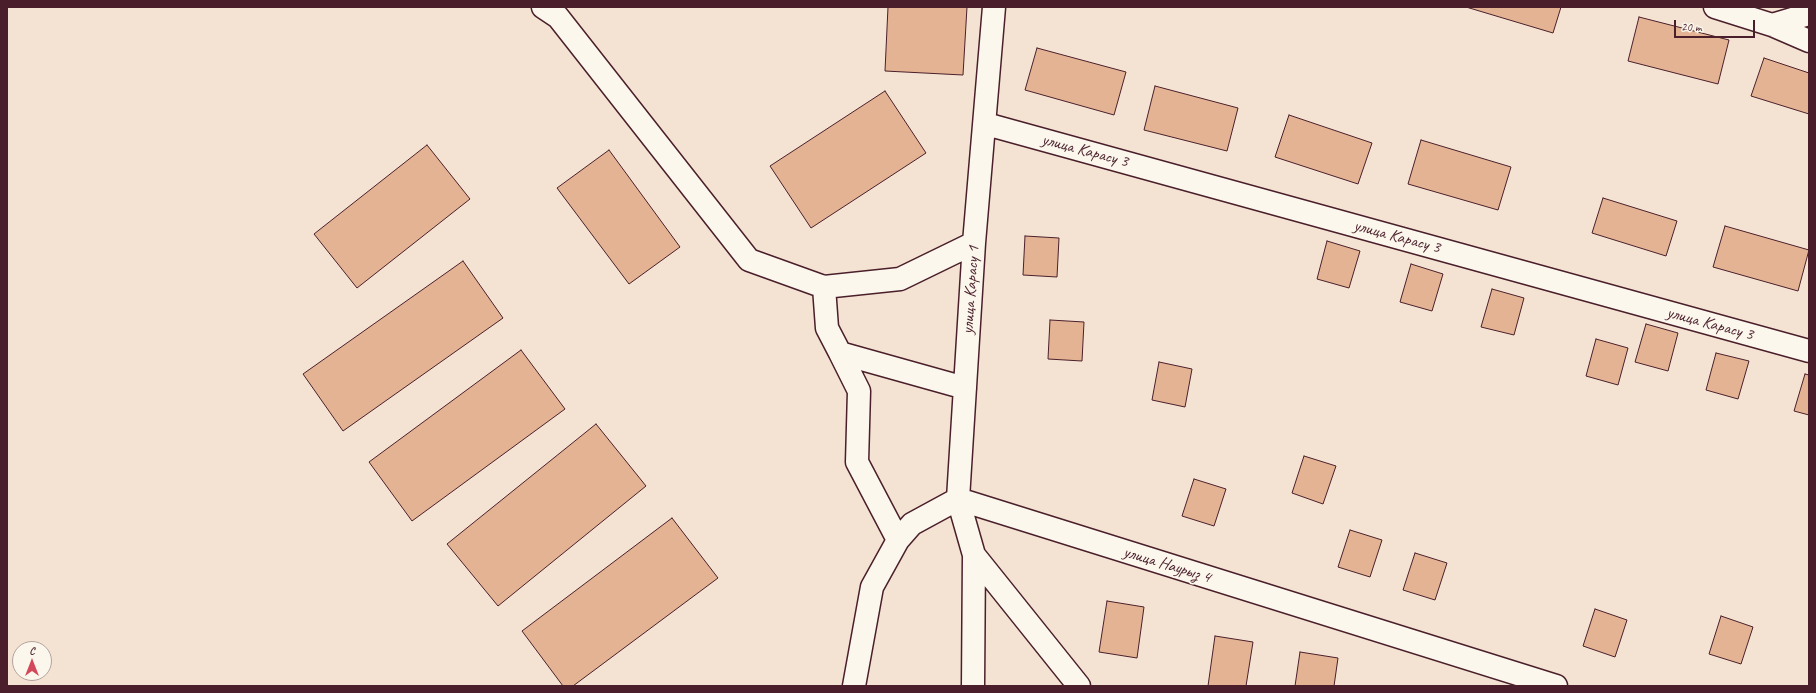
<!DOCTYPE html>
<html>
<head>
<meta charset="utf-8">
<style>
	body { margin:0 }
	#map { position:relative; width:1816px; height:693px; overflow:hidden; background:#f4e3d2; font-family:Caveat,sans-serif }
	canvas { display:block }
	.frame { position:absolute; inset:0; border:8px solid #4a1f2b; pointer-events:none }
	.north { position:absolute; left:12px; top:641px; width:40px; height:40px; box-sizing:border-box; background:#fbf7ec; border:1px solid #b4a19f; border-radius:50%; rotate:0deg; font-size:11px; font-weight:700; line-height:16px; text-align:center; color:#4a1f2b }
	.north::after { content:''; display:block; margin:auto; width:14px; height:18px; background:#d1495b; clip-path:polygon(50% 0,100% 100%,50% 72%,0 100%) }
	.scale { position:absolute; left:1674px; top:20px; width:81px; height:18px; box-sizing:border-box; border:2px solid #4a1f2b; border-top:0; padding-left:5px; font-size:12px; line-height:14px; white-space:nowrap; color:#4a1f2b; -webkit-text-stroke:3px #fbf7ec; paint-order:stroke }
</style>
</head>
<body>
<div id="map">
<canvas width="1816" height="693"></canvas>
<div class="frame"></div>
<div class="north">С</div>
<div class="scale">20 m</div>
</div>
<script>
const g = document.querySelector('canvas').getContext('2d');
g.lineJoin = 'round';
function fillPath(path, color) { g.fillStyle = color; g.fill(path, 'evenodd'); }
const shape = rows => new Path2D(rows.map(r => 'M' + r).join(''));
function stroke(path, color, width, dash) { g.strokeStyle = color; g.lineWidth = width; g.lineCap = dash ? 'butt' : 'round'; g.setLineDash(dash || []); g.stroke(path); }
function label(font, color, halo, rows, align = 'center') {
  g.font = font + ' Caveat,sans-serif'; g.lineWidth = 3.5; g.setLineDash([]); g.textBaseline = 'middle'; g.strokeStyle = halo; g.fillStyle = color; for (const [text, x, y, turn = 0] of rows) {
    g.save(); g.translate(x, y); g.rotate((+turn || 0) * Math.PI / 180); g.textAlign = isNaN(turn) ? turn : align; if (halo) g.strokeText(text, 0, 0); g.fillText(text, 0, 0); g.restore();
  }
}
const building = shape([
	[888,7,967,7,963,75,885,71,888,7],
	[1466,7,1561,7,1553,33,1466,7],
	[1639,17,1729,40,1718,84,1628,61,1639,17],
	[1037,48,1126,72,1114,115,1025,90,1037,48],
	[1764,58,1809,73,1809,114,1751,96,1764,58],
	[1155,86,1238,108,1227,151,1144,130,1155,86],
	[885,91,926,153,811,228,770,166,885,91],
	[1289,115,1372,143,1358,184,1275,157,1289,115],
	[1421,140,1511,167,1498,210,1408,184,1421,140],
	[427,145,470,199,357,288,314,234,427,145],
	[609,150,680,247,629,284,557,188,609,150],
	[1603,198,1677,221,1666,256,1592,233,1603,198],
	[1725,226,1809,250,1798,291,1713,267,1725,226],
	[1025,236,1059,238,1057,277,1023,275,1025,236],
	[1327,241,1360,251,1349,288,1317,279,1327,241],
	[463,261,503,318,343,431,303,374,463,261],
	[1411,264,1443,274,1432,311,1400,302,1411,264],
	[1492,289,1524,298,1514,335,1481,327,1492,289],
	[1050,320,1084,322,1082,361,1048,359,1050,320],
	[1646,324,1678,333,1668,371,1635,362,1646,324],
	[1596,339,1628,348,1618,385,1586,376,1596,339],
	[521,350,565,409,412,521,369,462,521,350],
	[1716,353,1749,361,1738,399,1706,390,1716,353],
	[1159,362,1192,369,1185,407,1152,400,1159,362],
	[1805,374,1809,375,1809,415,1794,411,1805,374],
	[596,424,646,486,498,606,447,544,596,424],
	[1304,456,1336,466,1323,504,1292,493,1304,456],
	[1194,479,1226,489,1214,526,1182,516,1194,479],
	[672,518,718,578,573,686,563,686,522,631,672,518],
	[1350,530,1382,540,1370,577,1338,567,1350,530],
	[1415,553,1447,563,1435,600,1403,590,1415,553],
	[1107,601,1144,607,1137,658,1099,652,1107,601],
	[1595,609,1627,620,1615,657,1583,646,1595,609],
	[1721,616,1753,627,1741,664,1709,654,1721,616],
	[1215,636,1253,642,1246,686,1208,686,1215,636],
	[1300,652,1338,658,1334,686,1295,686,1300,652]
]);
const minor = shape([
	[543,7,558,17,749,260,824,287,900,279,974,243],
	[1715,7,1772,25,1809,41],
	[1772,25,1809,14],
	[986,124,1809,351],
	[824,287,827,328,840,353,965,388],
	[840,353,859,391,857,462,898,540],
	[974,555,1079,686],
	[854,686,872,587,898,540,912,524,958,499,974,243,994,7],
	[973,686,974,555,958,499,1556,686]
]);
const streetNames = [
	["улица Карасу 3",1085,151,15],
	["улица Карасу 3",1397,237,15],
	["улица Карасу 1",971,290,-86],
	["улица Карасу 3",1710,324,15],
	["улица Наурыз 4",1167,565,17]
];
fillPath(building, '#e3b394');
stroke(building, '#4a1f2b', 1);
stroke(minor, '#4a1f2b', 25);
stroke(minor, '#fbf7ec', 22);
label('17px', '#4a1f2b', '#fbf7ec', streetNames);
</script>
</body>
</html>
